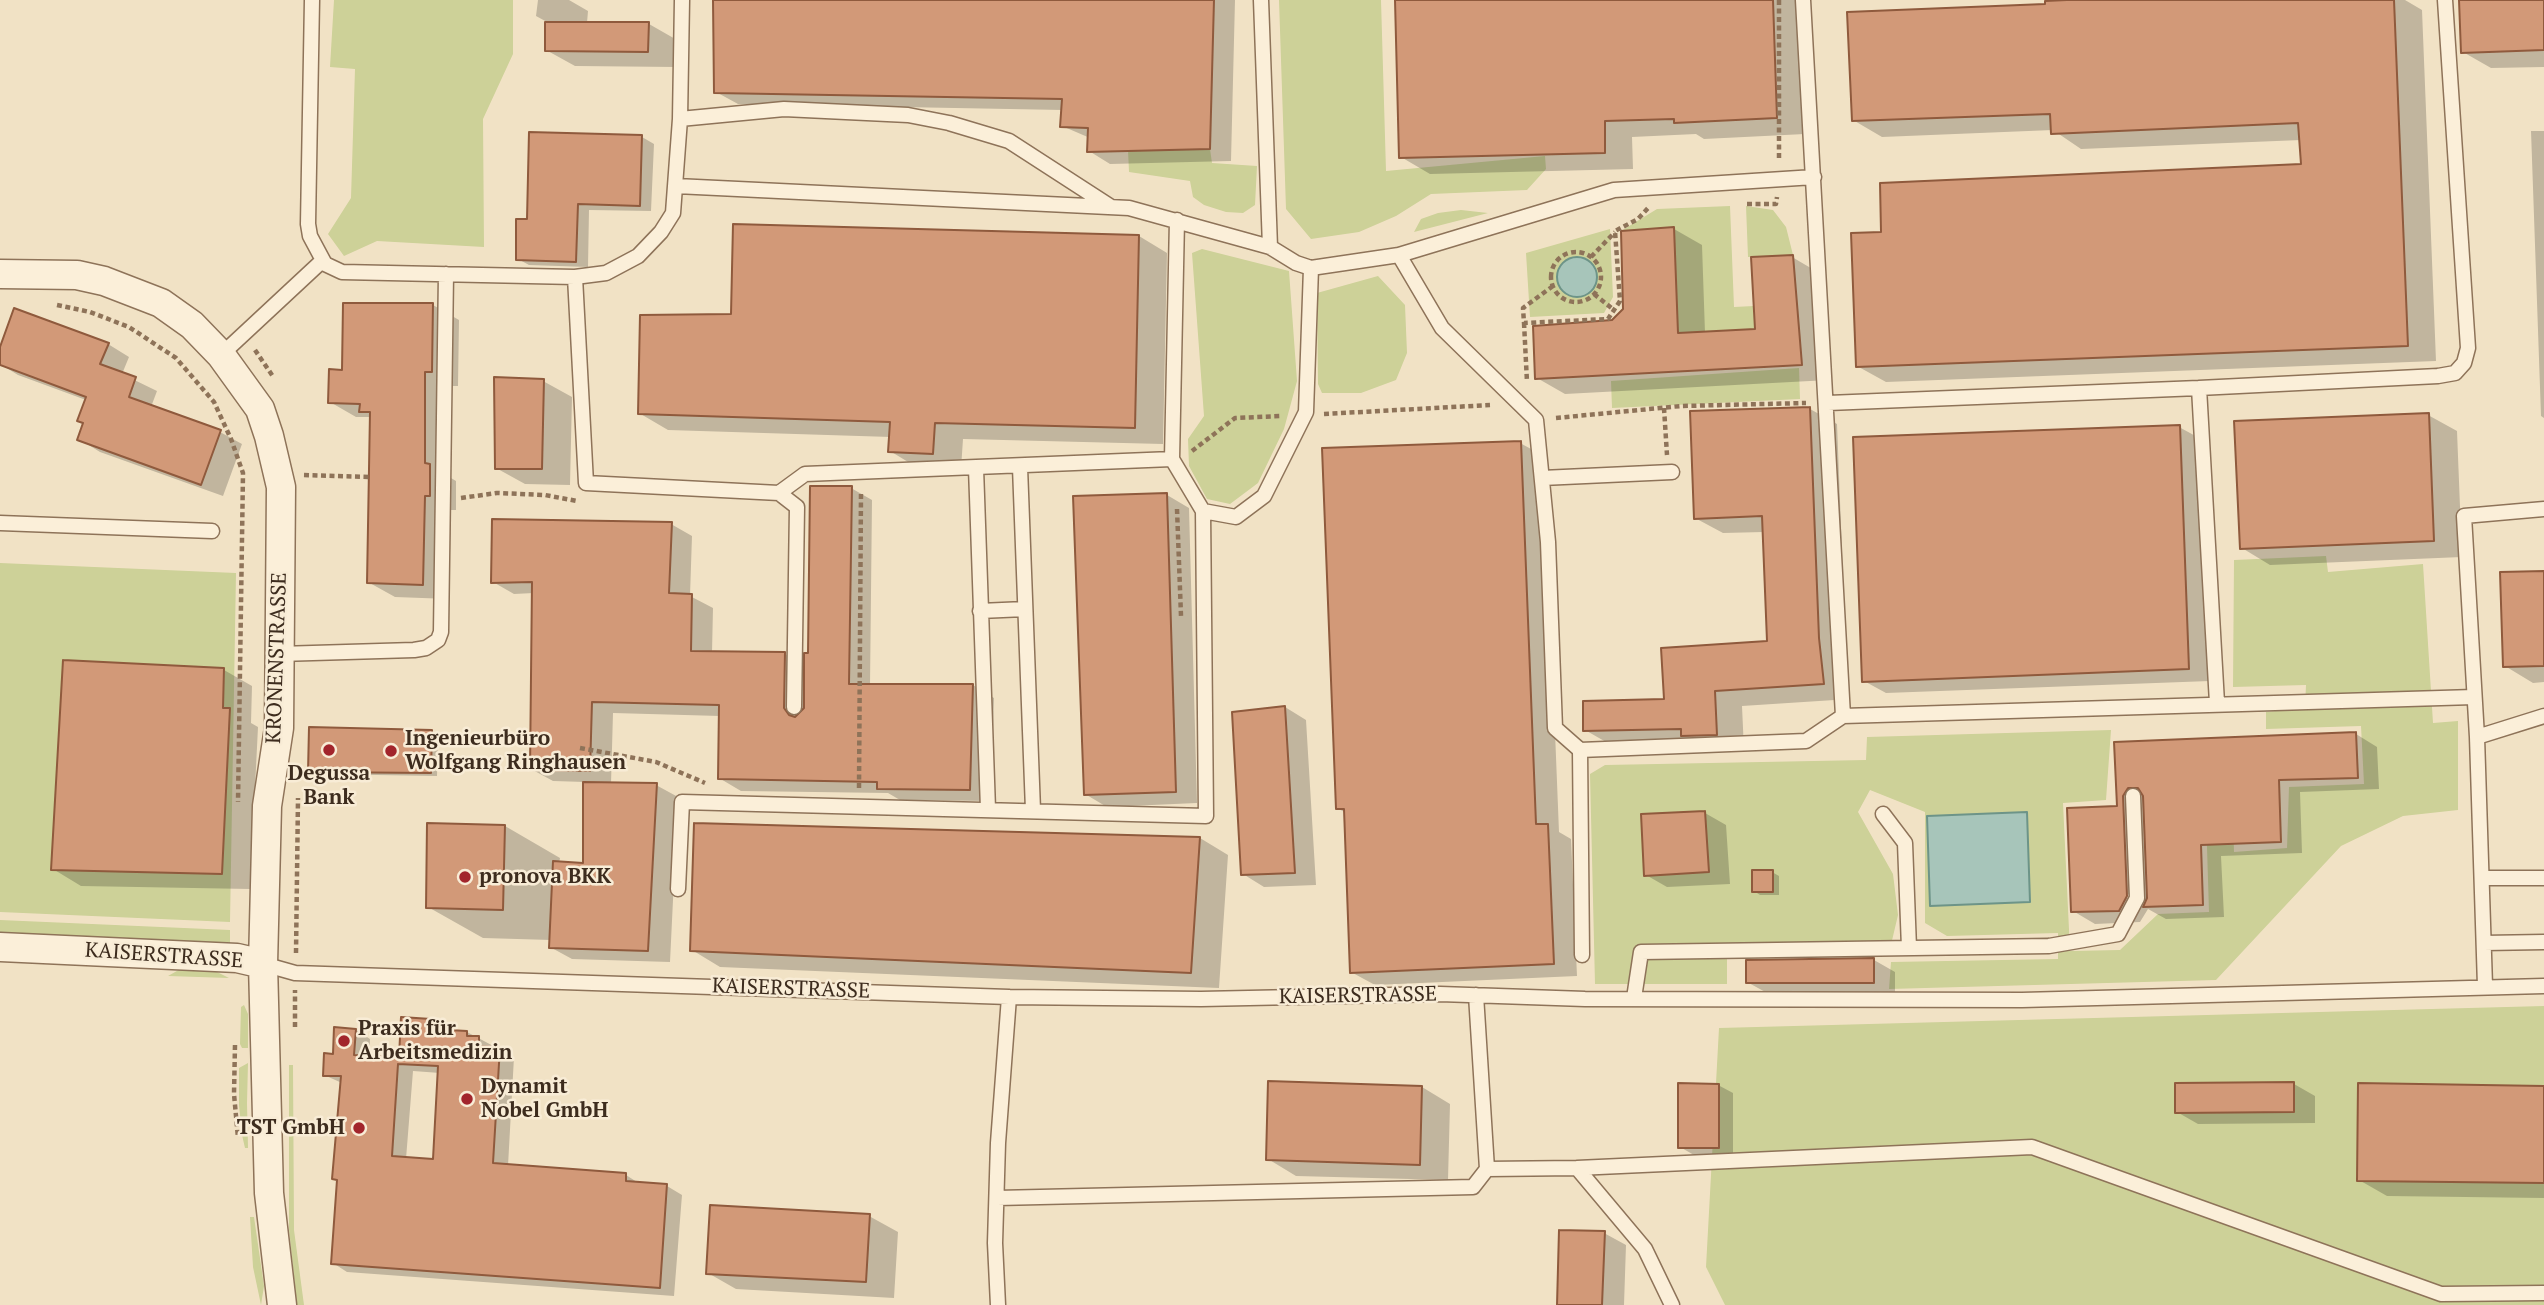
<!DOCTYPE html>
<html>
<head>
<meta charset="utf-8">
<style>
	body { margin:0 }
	canvas { display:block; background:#f1e2c5 }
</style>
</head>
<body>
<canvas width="2544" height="1305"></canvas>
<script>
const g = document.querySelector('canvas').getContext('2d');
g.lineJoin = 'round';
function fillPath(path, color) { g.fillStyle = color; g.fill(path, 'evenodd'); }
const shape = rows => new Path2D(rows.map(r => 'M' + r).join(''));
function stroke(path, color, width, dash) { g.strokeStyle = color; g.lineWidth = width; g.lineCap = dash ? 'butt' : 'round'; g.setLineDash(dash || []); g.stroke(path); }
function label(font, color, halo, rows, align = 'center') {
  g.font = font + ' "PT Serif",serif'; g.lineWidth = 5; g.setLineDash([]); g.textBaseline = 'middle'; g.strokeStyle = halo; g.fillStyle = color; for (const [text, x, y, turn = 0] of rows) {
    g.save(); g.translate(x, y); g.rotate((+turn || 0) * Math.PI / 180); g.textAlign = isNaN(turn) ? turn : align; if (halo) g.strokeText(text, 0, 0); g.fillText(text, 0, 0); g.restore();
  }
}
const green = shape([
	[334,0,513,0,513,54,483,119,484,247,377,241,344,256,328,234,351,198,355,69,330,67],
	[1279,0,1381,0,1386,171,1545,156,1546,169,1527,190,1431,194,1396,216,1359,232,1311,239,1286,209],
	[1210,149,1212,163,1257,166,1255,205,1243,213,1226,212,1204,205,1193,197,1190,181,1129,172,1128,150],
	[1730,206,1734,307,1754,306,1755,329,1678,333,1674,227,1621,231,1657,209],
	[1746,206,1773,210,1786,227,1793,255,1748,257],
	[1461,210,1488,213,1414,232,1421,219,1438,213],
	[1610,229,1613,297,1604,313,1530,317,1526,253],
	[1202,249,1289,271,1297,381,1284,429,1258,483,1230,504,1207,499,1189,466,1188,439,1204,416,1192,253],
	[1378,276,1405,305,1407,353,1396,380,1361,393,1322,393,1318,384,1317,293],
	[1799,368,1800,399,1612,408,1611,381],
	[2326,556,2328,572,2423,564,2433,723,2458,721,2458,810,2403,816,2341,846,2216,980,1889,989,1891,962,2058,959,2058,933,1947,936,1925,923,1925,812,1870,790,1858,812,1893,874,1898,915,1890,949,1727,950,1727,984,1595,984,1590,774,1605,765,1866,760,1867,737,2111,730,2106,800,2063,803,2070,951,2120,950,2158,914,2209,912,2204,750,2231,748,2234,852,2287,848,2289,787,2364,784,2361,726,2266,729,2266,712,2305,708,2306,685,2233,687,2234,560],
	[0,563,236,573,230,922,0,912],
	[0,920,230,930,230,943,0,934],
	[184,967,213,970,229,978,168,976],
	[244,1005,248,1014,248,1048,242,1048,240,1044,241,1007],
	[2544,1006,2544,1305,1725,1305,1706,1267,1719,1028],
	[248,1063,247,1103,248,1148,245,1148,242,1135,239,1105,239,1068],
	[289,1065,293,1065,294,1230,304,1305,297,1305,289,1229],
	[250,1217,254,1217,264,1286,261,1305,253,1267]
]);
const water = shape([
	'1557 277a20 20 0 1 1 40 0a20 20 0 1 1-40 0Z',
	[2027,812,2030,902,1930,906,1927,816,2027,812]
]);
const shadow = shape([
	[538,0,569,0,588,11,587,23,649,24,677,40,676,67,575,66,546,50,547,22,536,16],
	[715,0,1235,0,1231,161,1110,164,1089,151,1090,138,1062,126,1063,110,738,104,716,92],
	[1396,0,1801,0,1805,134,1704,139,1696,134,1632,137,1633,169,1430,174,1401,157],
	[2132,0,2405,0,2422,10,2436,361,1886,382,1857,366,1883,234,2303,165,2301,140,2081,149,2053,130,1882,137,1853,120],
	[2461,0,2544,0,2544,67,2491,68,2463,52],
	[2531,131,2544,131,2544,418,2541,416],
	[531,134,642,137,654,144,651,211,589,210,588,267,529,265,518,259,529,221],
	[1674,229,1702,245,1705,333,1757,330,1792,257,1821,274,1829,380,1565,394,1537,378,1612,322,1625,309],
	[1139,236,1167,253,1163,444,963,439,961,469,918,468,890,451,891,437,668,430,639,413,733,316],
	[433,305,459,320,458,386,450,386,451,478,456,481,456,510,451,510,449,599,395,597,368,582,372,417,356,417,330,402,343,372],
	[108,344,129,357,122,374,157,391,151,407,220,432,242,444,223,496,100,452,79,439,85,423,86,400,18,375,0,364,0,352],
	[543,381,572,397,570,485,525,484,496,468],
	[1810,409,1837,424,1846,654,1850,699,1742,706,1744,750,1613,746,1585,730,1666,700,1769,643,1764,532,1723,533,1695,518],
	[2428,415,2457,431,2462,557,2270,565,2242,548],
	[2179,427,2201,439,2210,681,1886,693,1864,681],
	[1520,443,1544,456,1559,832,1571,839,1577,976,1375,985,1351,972,1346,813,1337,808],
	[851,488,872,500,870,686,973,685,994,698,991,801,900,800,888,793,741,791,719,778,720,716,613,713,611,784,656,785,678,797,670,962,572,959,550,947,551,940,483,938,428,907,505,826,560,858,559,864,585,865,585,782,553,781,531,769,534,593,514,594,493,582,671,524,692,536,690,596,713,608,712,653,785,654,806,666],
	[1167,495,1189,508,1197,803,1107,807,1085,794],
	[2544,573,2544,682,2533,683,2505,666],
	[224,670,252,686,251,723,258,727,250,889,81,886,53,869],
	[1285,707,1306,720,1316,885,1264,887,1243,874],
	[432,731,438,735,437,776,316,774,310,771],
	[2356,734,2377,747,2379,789,2300,792,2302,853,2221,856,2224,917,2166,919,2148,909,2140,922,2095,924,2073,911,2118,807,2116,743],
	[2121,890,2145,904,2145,908,2119,893],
	[1705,813,1726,825,1730,884,1667,887,1646,875],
	[1200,838,1228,855,1219,988,720,967,692,950],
	[1772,872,1779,876,1779,895,1760,895,1754,891],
	[1874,960,1895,972,1895,994,1769,994,1747,982],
	[430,1021,445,1031,467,1032,514,1057,508,1166,626,1175,640,1184,667,1186,682,1195,674,1296,347,1272,333,1263,339,1181,334,1178,342,1083,324,1075,334,1055,356,1030,370,1039,369,1057,400,1059],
	[413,1071,440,1073,435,1161,406,1159],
	[2294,1084,2315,1096,2315,1123,2198,1124,2177,1112],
	[1718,1085,1733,1093,1733,1155,1694,1155,1680,1147],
	[1422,1087,1450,1104,1448,1180,1296,1176,1268,1159],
	[2544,1088,2544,1198,2387,1196,2359,1180],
	[869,1216,898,1232,894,1298,736,1289,708,1273],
	[1604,1233,1626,1245,1624,1305,1558,1305]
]);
const building = shape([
	[713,0,1214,0,1210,149,1087,152,1088,128,1060,127,1062,99,714,93,713,0],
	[1395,0,1773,0,1777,118,1674,123,1674,119,1605,121,1605,153,1399,158,1395,0],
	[2067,0,2394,0,2408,346,1856,367,1851,233,1881,232,1880,183,2301,164,2298,123,2051,134,2050,114,1852,121,1847,12,2045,4,2045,1,2067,0],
	[2459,0,2544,0,2544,50,2461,53,2459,0],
	[545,22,649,22,648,52,545,51,545,22],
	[529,132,642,135,640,206,578,204,576,262,516,260,516,219,527,219,529,132],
	[733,224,1139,235,1135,428,935,423,933,454,888,452,890,422,638,414,640,315,731,314,733,224],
	[1674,227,1678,333,1755,329,1751,257,1793,255,1802,365,1535,379,1533,326,1612,320,1623,309,1621,231,1674,227],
	[343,303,433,303,432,372,425,372,425,463,430,464,430,496,425,496,423,585,367,583,370,412,359,412,360,404,328,403,329,369,342,370,343,303],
	[14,308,109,343,100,364,136,377,129,397,221,430,201,485,77,440,83,423,77,421,86,397,0,365,0,347,14,308],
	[494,377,544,379,542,469,495,469,494,377],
	[1810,407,1819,638,1824,684,1715,691,1717,735,1681,736,1681,729,1583,731,1583,701,1664,699,1661,648,1767,641,1762,516,1694,519,1690,411,1810,407],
	[2429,413,2434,541,2240,549,2234,421,2429,413],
	[2180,425,2189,669,1862,682,1853,437,2180,425],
	[1521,441,1536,824,1548,824,1554,964,1350,973,1344,809,1336,809,1322,448,1521,441],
	[810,486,852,486,849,684,973,684,970,790,877,789,877,782,718,779,719,705,592,702,590,771,530,770,532,582,491,583,492,519,672,522,669,593,692,594,691,651,785,652,784,708,789,715,795,717,804,708,804,653,808,653,810,486],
	[1167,493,1176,792,1084,795,1073,496,1167,493],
	[2544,571,2544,666,2503,667,2500,572,2544,571],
	[63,660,224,668,223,708,230,708,222,874,51,870,63,660],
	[1285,706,1295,873,1241,875,1232,712,1285,706],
	[309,727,432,730,431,773,308,772,309,727],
	[2356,732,2358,778,2279,780,2281,842,2201,845,2203,905,2143,907,2147,898,2143,796,2138,788,2128,788,2123,796,2127,896,2119,911,2071,912,2067,808,2117,806,2114,742,2356,732],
	[583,782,657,783,648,951,549,948,553,861,583,863,583,782],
	[1705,811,1709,872,1644,876,1641,814,1705,811],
	[427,823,505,825,503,910,426,908,427,823],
	[694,823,1200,837,1191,973,690,951,694,823],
	[1752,870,1773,870,1773,892,1752,892,1752,870],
	[1874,958,1874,983,1746,983,1746,960,1874,958],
	[401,1017,431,1019,430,1029,467,1031,467,1036,479,1036,479,1046,500,1047,493,1163,626,1173,626,1181,667,1184,660,1288,331,1264,337,1180,332,1179,341,1076,323,1076,324,1053,333,1054,334,1027,356,1029,354,1055,399,1057,401,1017],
	[398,1064,438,1066,433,1159,392,1156,398,1064],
	[1268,1081,1422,1086,1420,1165,1266,1160,1268,1081],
	[2294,1082,2294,1112,2175,1113,2175,1083,2294,1082],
	[1678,1083,1719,1084,1719,1148,1678,1148,1678,1083],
	[2358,1083,2544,1086,2544,1183,2357,1181,2358,1083],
	[710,1205,870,1214,866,1282,706,1274,710,1205],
	[1559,1230,1605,1231,1602,1305,1557,1305,1559,1230]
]);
const path = shape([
	[1779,0,1779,160],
	[1747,204,1776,204,1777,197],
	'1551 277a25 25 0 1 1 50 0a25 25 0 1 1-50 0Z',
	[1591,257,1615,232],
	[1553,286,1523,308,1524,323,1608,319,1620,301,1615,231,1638,219,1649,207],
	[1594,294,1614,310],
	[57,305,90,312,129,327,176,358,214,402,231,439,243,473,238,802],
	[1524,323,1527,382],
	[255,350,274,378],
	[1664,408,1667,455],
	[1324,414,1490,405],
	[1556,418,1681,406,1806,403],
	[1192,451,1235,418,1281,416],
	[304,475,369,477],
	[461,498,497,493,545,495,577,501],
	[1177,509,1181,616],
	[580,748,656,762,705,783],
	[859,788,861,492],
	[296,953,298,798],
	[295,1027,295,990],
	[235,1045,234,1094,238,1138]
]);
const lane = shape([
	[312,0,308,224,310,236,325,264,342,272,575,277,606,273,638,256,661,232,673,213,680,119,682,0],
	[1261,0,1270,247],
	[1803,0,1843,716],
	[680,119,784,109,908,115,949,123,1009,141,1111,207],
	[676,186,1129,208,1270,247,1296,263,1311,268,1399,255,1614,190,1814,177],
	[1177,220,1172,459,1203,511],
	[1399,255,1442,328,1536,420,1548,542,1555,728,1580,750],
	[575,277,586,483,779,493,797,507,794,707],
	[221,355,322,261],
	[2199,388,2217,703],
	[1828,403,2199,388,2438,376,2455,373,2464,363,2468,348,2445,0],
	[1020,467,1033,810],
	[976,468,988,809],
	[1542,478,1672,472],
	[779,493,805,474,1172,459],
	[0,523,212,531],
	[980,611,1025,609],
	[279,654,414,650,426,648,438,640,441,632,446,274],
	[2477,737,2544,716],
	[1883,814,1905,843,1909,948],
	[2482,878,2544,878],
	[678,889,682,802,1206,816,1203,511,1236,517,1264,496,1306,412,1311,268],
	[2484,943,2544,942],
	[1582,955,1580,750,1806,741,1843,716,2474,697],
	[263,964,295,973,1009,997,1201,999,1440,994,1585,999,2022,1000,2544,986],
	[2485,986,2477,737,2464,516,2544,509],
	[1476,995,1487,1169,1577,1168,1645,1249,1672,1305],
	[1634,998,1641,952,2049,946,2118,934,2137,898,2133,796],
	[1577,1168,2032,1147,2441,1294,2544,1293],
	[997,1198,1473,1187,1487,1169],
	[998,1305,995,1243,998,1143,1009,997]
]);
const street = shape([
	[0,274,77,275,104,281,161,303,192,325,221,355,260,409,269,436,281,487,279,728,267,806,263,964,269,1193,282,1305],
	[0,947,237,958,263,964]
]);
const markers = [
	[329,750,7,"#a2252c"],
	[391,751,7,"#a2252c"],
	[465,877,7,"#a2252c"],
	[344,1041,7,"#a2252c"],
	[467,1099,7,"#a2252c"],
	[359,1128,7,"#a2252c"]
];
const streetNames = [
	["KRONENSTRASSE",277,658,-88],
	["KAISERSTRASSE",164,956,4],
	["KAISERSTRASSE",791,989,2],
	["KAISERSTRASSE",1358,996,-1]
];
const poiNames = [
	["Ingenieurbüro",405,739],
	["Wolfgang Ringhausen",405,763],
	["Degussa",329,774,"center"],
	["Bank",329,798,"center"],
	["pronova BKK",479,877],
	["Praxis für",358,1029],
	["Arbeitsmedizin",358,1053],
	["Dynamit",481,1087],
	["Nobel GmbH",481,1111],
	["TST GmbH",345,1128,"right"]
];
fillPath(green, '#cdd198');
fillPath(water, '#a7c5ba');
stroke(water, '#6d9488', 2);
fillPath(shadow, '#0003');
fillPath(building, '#d29978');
stroke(building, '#8f5a3d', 2);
stroke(lane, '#8e7359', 17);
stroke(street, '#8e7359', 31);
stroke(path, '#8e7359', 4.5, [5, 3.5]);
stroke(lane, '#fbefd9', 14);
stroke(street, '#fbefd9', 28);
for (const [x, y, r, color] of markers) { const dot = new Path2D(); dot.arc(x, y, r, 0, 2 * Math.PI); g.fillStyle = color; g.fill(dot); stroke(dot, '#f8ecd6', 2.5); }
label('21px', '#3d2c1e', '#f8ecd6', streetNames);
label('bold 21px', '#3d2c1e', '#f8ecd6', poiNames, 'left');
</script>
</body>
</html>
